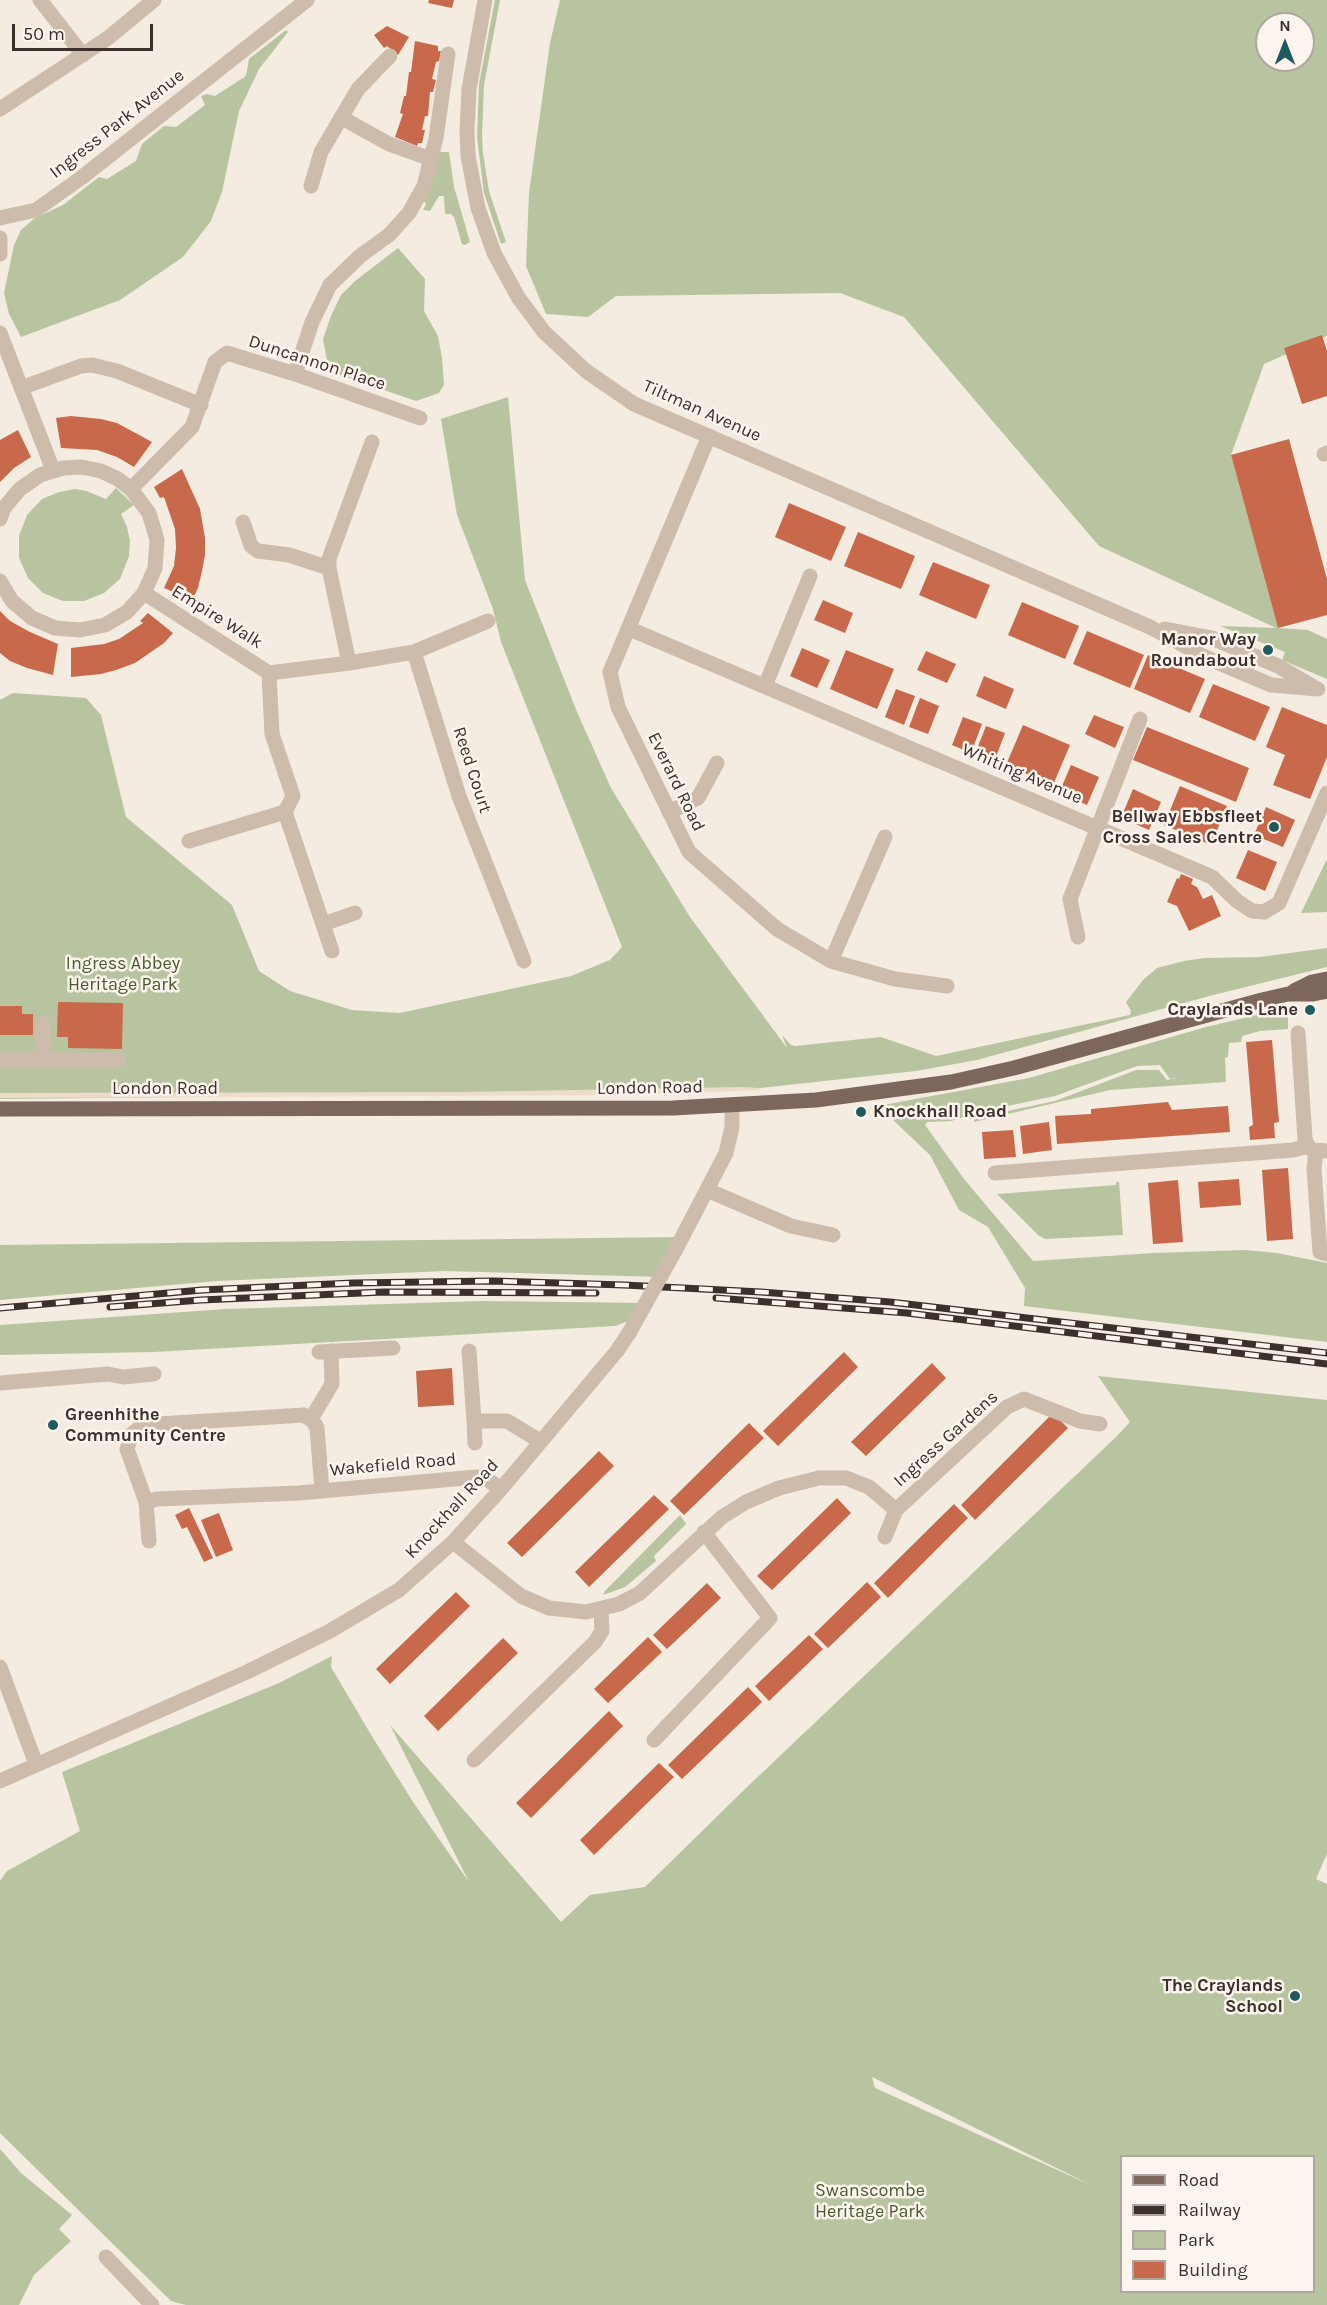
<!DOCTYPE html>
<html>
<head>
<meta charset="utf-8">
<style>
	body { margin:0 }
	#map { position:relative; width:1327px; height:2305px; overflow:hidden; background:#f4ebe1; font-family:Karla,sans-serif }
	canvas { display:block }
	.legend { position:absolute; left:1120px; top:2155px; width:195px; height:138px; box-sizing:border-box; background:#fbf5ee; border:2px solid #aea6a0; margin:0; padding:8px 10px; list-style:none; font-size:18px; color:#3b302b }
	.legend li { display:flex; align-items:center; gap:12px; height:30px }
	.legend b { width:30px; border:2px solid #aea6a0 }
	.north { position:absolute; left:1255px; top:12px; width:60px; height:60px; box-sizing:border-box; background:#fbf5ee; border:2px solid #aea6a0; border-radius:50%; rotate:0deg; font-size:16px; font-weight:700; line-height:24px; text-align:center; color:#3b302b }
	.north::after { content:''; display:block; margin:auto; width:21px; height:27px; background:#1f5a5e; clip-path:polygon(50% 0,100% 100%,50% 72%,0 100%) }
	.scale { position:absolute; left:12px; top:24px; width:141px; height:27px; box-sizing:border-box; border:3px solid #3b302b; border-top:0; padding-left:8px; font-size:18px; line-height:21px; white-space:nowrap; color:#3b302b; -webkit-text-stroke:4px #fbf5ee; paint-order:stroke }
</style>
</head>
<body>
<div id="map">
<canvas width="1327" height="2305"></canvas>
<ul class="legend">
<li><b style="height:8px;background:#7d675c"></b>Road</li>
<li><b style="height:8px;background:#3b302b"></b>Railway</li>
<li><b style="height:16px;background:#b8c4a0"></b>Park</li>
<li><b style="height:16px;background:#c8694b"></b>Building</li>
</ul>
<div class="north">N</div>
<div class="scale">50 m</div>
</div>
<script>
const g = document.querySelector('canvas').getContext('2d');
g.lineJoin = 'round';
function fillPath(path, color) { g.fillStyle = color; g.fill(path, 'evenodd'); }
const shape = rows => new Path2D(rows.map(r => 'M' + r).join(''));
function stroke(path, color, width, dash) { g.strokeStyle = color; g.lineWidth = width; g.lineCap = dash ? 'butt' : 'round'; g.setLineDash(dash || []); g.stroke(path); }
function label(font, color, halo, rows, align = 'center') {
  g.font = font + ' Karla,sans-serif'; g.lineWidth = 5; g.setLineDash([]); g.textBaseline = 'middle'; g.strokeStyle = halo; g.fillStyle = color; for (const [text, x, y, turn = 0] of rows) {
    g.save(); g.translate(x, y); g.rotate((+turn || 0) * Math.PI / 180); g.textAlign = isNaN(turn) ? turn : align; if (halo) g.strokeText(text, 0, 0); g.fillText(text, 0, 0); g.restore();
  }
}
const green = shape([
	[495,0,500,0,484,85,482,135,483,153,489,191,506,242,501,244,484,193,477,137,479,84],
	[560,0,1327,0,1327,336,1264,364,1231,455,1278,628,1308,630,1327,639,1327,679,1282,660,1285,652,1220,626,1276,628,1099,546,904,317,840,293,616,296,588,317,546,314,526,266,529,193,550,43],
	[1267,24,1303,24,1303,60,1267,60],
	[286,30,288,32,259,69,239,111,222,192,211,221,183,257,120,300,21,337,9,314,4,293,14,245,21,230,35,218,63,205,99,177,107,179,136,161,142,144,164,126,176,127,205,105,201,96,207,94,215,96,246,76,249,59],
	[437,152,449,152,454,187,470,242,465,245,462,244,454,217,451,214,445,214,444,196,439,196,430,211,423,210,426,204,423,200],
	[398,248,425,279,424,311,438,336,442,358,444,385,439,393,416,401,329,371,323,339,331,316,341,295,355,281],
	[508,397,525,580,577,712,611,788,690,917,787,1048,782,1035,791,1045,795,1046,881,1037,936,1056,1130,1015,1131,1011,1126,1002,1143,980,1157,968,1184,961,1205,958,1260,957,1327,948,1327,967,1213,995,977,1060,916,1071,760,1088,669,1092,0,1099,0,700,13,693,86,698,101,715,126,817,232,905,259,971,290,991,352,1010,400,1013,571,976,610,960,622,947,501,642,493,609,457,515,441,419],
	[116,488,134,505,121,514,127,527,130,541,129,556,120,579,104,593,84,601,63,601,43,593,28,578,19,558,19,536,27,515,42,499,59,492,75,489,86,491,106,499],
	[1327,859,1327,912,1301,913],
	[1282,1012,1285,1012,1288,1017,1288,1029,1260,1031,1242,1036,1241,1042,1229,1043,1228,1057,1225,1058,1226,1082,1110,1090,974,1122,974,1118,1055,1101,1136,1070,1159,1070,1167,1080,1178,1078,1170,1079,1160,1065,1137,1066,1055,1096,979,1112,951,1121,927,1122,925,1125,964,1179,1033,1261,1153,1253,1245,1250,1277,1253,1327,1263,1327,1342,1024,1306,1025,1288,988,1227,959,1210,930,1155,892,1119,883,1105,1029,1078,1206,1027,1261,1014],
	[1116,1182,1119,1182,1123,1235,1045,1239,1038,1235,997,1194,1116,1185],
	[682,1237,661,1277,445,1271,217,1281,0,1300,0,1245],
	[482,1301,647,1303,639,1317,615,1326,154,1352,0,1355,0,1325,226,1309],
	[1098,1376,1327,1400,1327,1854,1316,1879,1327,1884,1327,2305,186,2305,171,2301,0,2133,0,1881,7,1871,80,1831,62,1772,279,1683,332,1656,331,1667,373,1738,413,1802,469,1882,390,1725,561,1922,590,1895,645,1887,745,1789,1116,1437,1130,1422],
	[872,2077,1093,2186,875,2088],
	[1122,2156,1314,2156,1314,2292,1122,2292],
	[680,1515,686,1524,654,1556,656,1561,625,1587,603,1595,605,1591],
	[0,2149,21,2173,72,2215,59,2229,71,2241,34,2275,19,2305,0,2305]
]);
const plaza = shape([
	[742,1087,760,1088,760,1090,626,1095,0,1098,0,1093,461,1092]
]);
const building = shape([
	[429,0,454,0,452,8,428,3],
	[387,26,409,37,398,55,387,46,384,48,374,35],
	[415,41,438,46,438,51,441,51,439,61,436,62,432,79,436,80,433,92,430,92,428,116,425,116,422,130,425,130,422,143,418,143,417,146,395,137,403,114,400,113,404,96,406,96,409,72,411,72],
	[1322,335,1327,351,1327,396,1302,404,1284,348],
	[71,416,101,419,117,423,152,442,134,467,117,457,97,450,61,448,56,418],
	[18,430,31,457,14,468,0,482,0,440],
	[1289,439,1327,579,1327,615,1278,628,1231,455],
	[182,469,200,509,205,538,205,555,202,571,198,588,192,600,164,588,174,566,176,548,175,529,164,497,160,498,154,487],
	[789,503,846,527,831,561,775,537],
	[858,532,915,556,901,589,844,566],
	[933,562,990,585,976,619,919,595],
	[823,600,853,613,845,633,814,620],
	[1022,602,1079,626,1065,659,1008,635],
	[0,611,10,621,30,632,58,644,53,675,27,668,10,661,0,653],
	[148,613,173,633,164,643,135,663,116,670,101,674,71,677,71,648,104,644,119,639,143,623,140,621],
	[1087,631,1144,655,1130,688,1073,664],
	[802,648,830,660,817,688,790,676],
	[846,650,894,669,877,709,830,689],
	[926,651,956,664,947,683,917,670],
	[1148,655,1205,679,1190,713,1134,689],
	[984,676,1014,689,1006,709,976,696],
	[1213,684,1270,707,1255,741,1199,717],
	[896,689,915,696,904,725,885,717],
	[920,698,939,706,928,734,909,727],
	[1282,707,1327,725,1327,757,1310,799,1273,785,1285,755,1266,747],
	[1094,715,1124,727,1115,748,1085,734],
	[963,717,982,724,971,753,952,745],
	[1023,725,1070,745,1053,785,1006,765],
	[986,726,1005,733,994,762,975,754],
	[1147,727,1249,768,1236,802,1133,760],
	[1071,765,1099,777,1087,805,1059,793],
	[1180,786,1227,806,1211,845,1164,825],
	[1133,789,1161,802,1149,830,1121,818],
	[1266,807,1295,820,1283,847,1254,835],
	[1248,850,1277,862,1265,891,1236,878],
	[1181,874,1193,879,1191,884,1197,887,1203,899,1212,895,1221,916,1189,931,1177,906,1167,902,1177,878,1179,879],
	[58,1002,123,1003,122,1049,68,1048,68,1037,57,1037],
	[0,1006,22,1006,22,1014,33,1014,33,1035,0,1035],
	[1272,1040,1279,1122,1274,1123,1275,1138,1250,1140,1249,1127,1253,1125,1246,1042],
	[1168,1102,1172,1110,1228,1106,1230,1132,1057,1144,1055,1116,1091,1114,1091,1109],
	[1049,1122,1052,1150,1023,1154,1020,1126],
	[1013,1130,1016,1157,984,1159,982,1132],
	[1288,1168,1293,1239,1267,1241,1262,1170],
	[1239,1179,1241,1205,1200,1208,1198,1182],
	[1178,1180,1183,1242,1153,1244,1148,1183],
	[844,1352,858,1367,778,1446,763,1431],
	[932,1363,946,1378,866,1456,851,1442],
	[452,1368,454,1405,418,1407,416,1371],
	[1053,1413,1068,1428,975,1520,961,1505],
	[749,1423,764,1438,684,1515,670,1501],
	[599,1451,614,1466,522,1557,507,1543],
	[654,1495,669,1509,589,1587,575,1572],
	[837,1498,851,1513,772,1590,757,1576],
	[954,1504,968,1518,888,1598,874,1583],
	[189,1508,213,1558,204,1562,187,1527,182,1529,175,1515],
	[219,1513,233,1550,216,1557,201,1520],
	[867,1582,881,1597,828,1648,814,1634],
	[707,1583,721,1598,667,1649,653,1635],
	[456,1592,470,1606,390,1684,376,1669],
	[809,1635,823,1649,769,1701,755,1686],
	[648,1637,662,1652,608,1703,594,1689],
	[503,1638,518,1653,438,1731,424,1716],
	[748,1687,762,1702,682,1779,668,1765],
	[609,1711,623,1726,531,1818,516,1803],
	[659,1763,674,1777,594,1855,580,1840]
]);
const minor = shape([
	[40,0,83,55],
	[485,0,469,89,467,131,468,156,478,208,494,253,518,297,544,332,586,371,634,404,1150,627,1205,657,1271,685,1318,689],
	[0,109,108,38,154,0],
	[342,118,389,144,431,159],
	[311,186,321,152,358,89,390,56],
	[0,218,36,210,81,178,307,0],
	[0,238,0,254],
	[0,333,53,470],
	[295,374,312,322,330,285,360,256,389,235,409,213,424,186,436,138,448,54],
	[21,388,81,366,92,365,117,371,201,405],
	[709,436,610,672,618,707,689,852,777,929,831,961,895,979,947,986],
	[1324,454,1327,453],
	[131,489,192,427,215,362,227,353,295,374,420,418],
	[0,519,4,508,20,489,40,475,63,468,82,467,101,471,118,479,131,489,149,513,157,540,155,568,144,593,127,612,105,625,80,630,55,628,32,618,12,601,0,581],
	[243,522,251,546,258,551,289,555,329,568],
	[144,593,269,673,272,734,293,796,285,812,332,951],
	[630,629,1212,877,1237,901,1252,911,1264,912,1279,903,1327,793],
	[1165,629,1212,638,1278,666,1312,686],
	[414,652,488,621],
	[349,663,329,568,329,559,372,442],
	[269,673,349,663,414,652,459,796,524,961],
	[765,686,810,576],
	[669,812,698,798,717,763],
	[189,841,285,812],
	[323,924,355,913],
	[1078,937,1070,899,1140,719],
	[831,961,885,837],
	[43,1023,44,1060],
	[1298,1033,1305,1139,1308,1146,1312,1150,1327,1151],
	[0,1060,119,1060],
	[1316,1151,1314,1169,1320,1252,1327,1254],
	[995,1173,1293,1150,1308,1146],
	[707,1190,791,1226,833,1235],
	[676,1249,726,1153,732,1127,732,1106],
	[469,1351,474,1421,507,1421,540,1441],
	[319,1352,393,1348],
	[0,1383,108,1374,123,1377,154,1374],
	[311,1419,332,1384,331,1351],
	[474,1421,475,1443],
	[146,1502,157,1499,299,1493,476,1477,485,1478,501,1489],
	[885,1537,896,1510,1007,1407,1024,1399,1080,1421,1100,1424],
	[149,1541,146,1502,127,1449,132,1434,143,1425,304,1415,313,1421,317,1428,322,1491],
	[453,1542,521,1596,549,1608,586,1612,619,1604,640,1593,722,1517,746,1502,779,1488,819,1478,846,1478,869,1487,896,1510],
	[0,1667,36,1764],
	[654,1740,770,1618,704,1532],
	[474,1760,595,1642,602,1631,601,1609],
	[0,1781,247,1672,330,1631,399,1590,453,1542,501,1489,617,1351,629,1333],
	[106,2257,152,2305]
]);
const major = shape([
	[1294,991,1312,982,1327,979],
	[0,1109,673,1108,816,1100,951,1082,1014,1068,1262,1000,1288,994,1313,994,1327,991]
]);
const rail = shape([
	[716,1298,907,1313,1327,1364],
	[110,1307,201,1300,384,1292,596,1293],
	[0,1308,202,1290,353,1283,493,1281,624,1285,761,1292,890,1302,1327,1353]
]);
const minorBridge = shape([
	[629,1333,676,1249]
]);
const markers = [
	[1268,650,6,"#1f5a5e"],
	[1274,827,6,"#1f5a5e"],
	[1310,1010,6,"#1f5a5e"],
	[861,1112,6,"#1f5a5e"],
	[53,1425,6,"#1f5a5e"],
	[1295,1996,6,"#1f5a5e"]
];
const streetNames = [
	["Ingress Park Avenue",117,124,-38],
	["Duncannon Place",317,363,18],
	["Tiltman Avenue",702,411,24],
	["Empire Walk",217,617,32],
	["Reed Court",472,770,72],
	["Whiting Avenue",1022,774,23],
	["Everard Road",676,782,64],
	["London Road",650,1088,-1],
	["London Road",165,1089],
	["Ingress Gardens",946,1439,-42],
	["Wakefield Road",393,1465,-5],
	["Knockhall Road",452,1509,-47]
];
const poiNames = [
	["Manor Way",1256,640],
	["Roundabout",1256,661],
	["Bellway Ebbsfleet",1262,817],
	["Cross Sales Centre",1262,838],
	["Craylands Lane",1298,1010],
	["Knockhall Road",873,1112,"left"],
	["Greenhithe",65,1415,"left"],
	["Community Centre",65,1436,"left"],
	["The Craylands",1283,1986],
	["School",1283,2007]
];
const parkNames = [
	["Ingress Abbey",123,964],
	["Heritage Park",123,985],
	["Swanscombe",870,2191],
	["Heritage Park",870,2212]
];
fillPath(green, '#b8c4a0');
fillPath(plaza, '#ecdcc8');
fillPath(building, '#c8694b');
stroke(minor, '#cdbbac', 15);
stroke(major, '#7d675c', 15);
stroke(rail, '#3b302b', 7);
stroke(rail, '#fbf5ee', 4.5, [14]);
stroke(minorBridge, '#cdbbac', 15);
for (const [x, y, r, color] of markers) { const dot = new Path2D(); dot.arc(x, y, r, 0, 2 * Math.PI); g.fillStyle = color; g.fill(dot); stroke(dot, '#fbf5ee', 2); }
label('18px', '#3b302b', '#fbf5ee', streetNames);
label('bold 18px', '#3b302b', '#fbf5ee', poiNames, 'right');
label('18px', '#4a5a2e', '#fbf5ee', parkNames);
</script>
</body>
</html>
